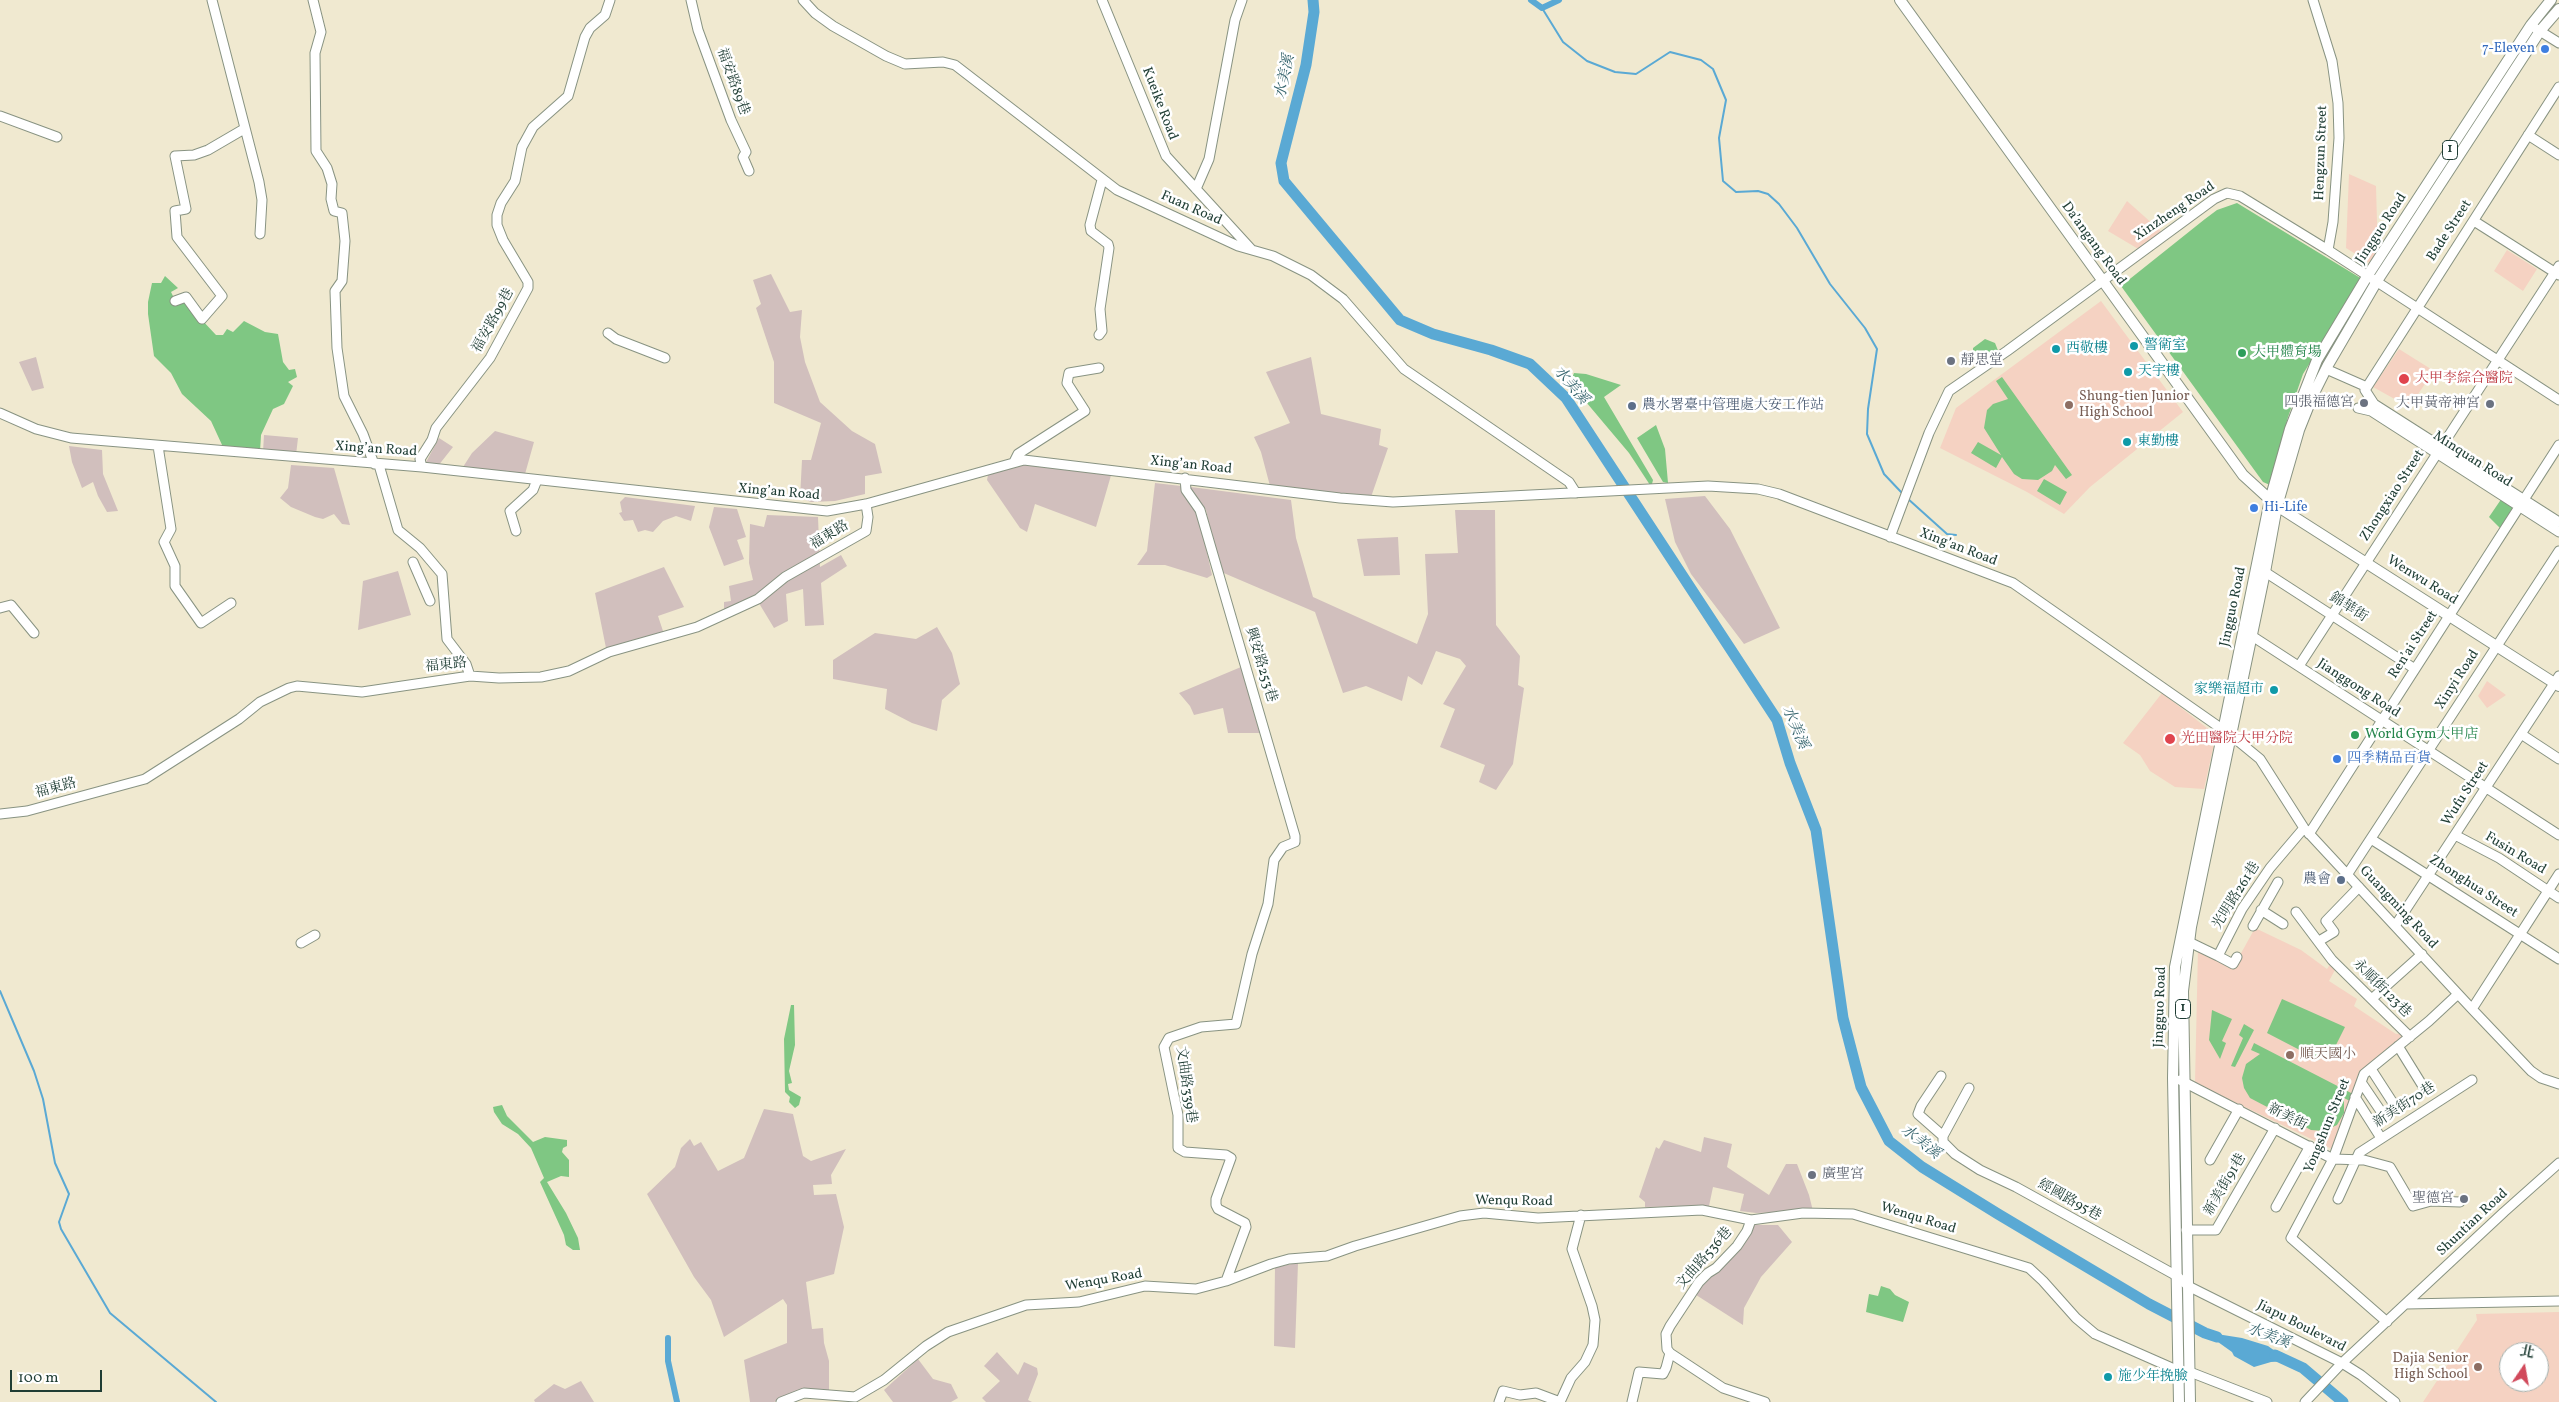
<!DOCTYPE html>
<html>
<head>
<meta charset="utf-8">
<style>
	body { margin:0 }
	#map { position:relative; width:2559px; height:1402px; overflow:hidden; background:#f0e9d0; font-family:Vollkorn,"Noto Serif TC",serif }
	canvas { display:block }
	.north { position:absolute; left:2499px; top:1342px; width:50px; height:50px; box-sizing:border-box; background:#fff; border:1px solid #a5b1ae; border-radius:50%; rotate:12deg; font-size:14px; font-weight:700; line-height:20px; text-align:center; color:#1f3d34 }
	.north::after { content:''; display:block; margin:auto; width:18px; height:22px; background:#d1495b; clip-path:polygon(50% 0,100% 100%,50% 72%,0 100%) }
	.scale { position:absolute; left:10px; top:1370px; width:92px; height:22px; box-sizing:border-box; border:2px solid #1f3d34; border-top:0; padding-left:6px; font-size:15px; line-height:18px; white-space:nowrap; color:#1f3d34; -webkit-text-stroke:4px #fff; paint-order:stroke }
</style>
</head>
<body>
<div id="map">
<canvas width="2559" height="1402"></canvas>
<div class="north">北</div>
<div class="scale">100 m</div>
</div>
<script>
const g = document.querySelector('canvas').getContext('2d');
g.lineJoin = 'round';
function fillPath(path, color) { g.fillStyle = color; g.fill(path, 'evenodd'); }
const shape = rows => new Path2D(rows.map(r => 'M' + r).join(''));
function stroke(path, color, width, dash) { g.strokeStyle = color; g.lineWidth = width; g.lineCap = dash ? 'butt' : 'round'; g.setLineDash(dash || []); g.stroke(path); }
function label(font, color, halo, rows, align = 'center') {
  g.font = font + ' Vollkorn,"Noto Serif TC",serif'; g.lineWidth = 5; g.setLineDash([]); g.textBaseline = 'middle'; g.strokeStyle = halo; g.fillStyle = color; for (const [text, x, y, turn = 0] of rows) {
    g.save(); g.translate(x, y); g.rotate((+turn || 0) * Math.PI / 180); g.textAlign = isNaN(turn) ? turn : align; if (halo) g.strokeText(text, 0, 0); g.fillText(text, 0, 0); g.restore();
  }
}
const built = shape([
	[2349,174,2376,186,2378,258,2373,265,2346,248],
	[2127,201,2163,233,2140,250,2108,231],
	[2507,250,2537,269,2523,291,2494,271],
	[2101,301,2183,412,2090,487,2064,514,2027,492,1940,448,1956,408],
	[2399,349,2434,371,2409,407,2373,387],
	[2487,681,2506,695,2487,708,2478,696],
	[2162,693,2216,735,2204,789,2175,787,2150,771,2140,755,2123,743],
	[2255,928,2301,950,2327,969,2331,963,2336,968,2329,981,2357,999,2354,1006,2396,1034,2404,1033,2407,1036,2362,1073,2332,1149,2195,1083,2198,949,2234,966],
	[2559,1312,2559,1402,2423,1402,2477,1320,2476,1314],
	[2509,1352,2539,1352,2539,1382,2509,1382]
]);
const industrial = shape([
	[771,274,790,312,802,310,800,337,805,362,820,402,852,431,875,444,882,473,865,476,865,494,835,501,811,502,800,498,802,460,811,460,821,423,774,403,774,362,756,308,761,304,753,280],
	[36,357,44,388,32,391,19,362],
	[1311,357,1321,414,1381,429,1379,445,1388,448,1371,497,1270,486,1261,452,1254,437,1290,423,1266,372],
	[495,431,534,442,525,474,463,467,472,453],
	[264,435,298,438,296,455,263,452],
	[439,438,453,447,438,466,424,466],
	[69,446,102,450,103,474,118,511,107,512,98,496,93,482,82,488,72,462],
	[1027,462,1112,472,1096,527,1035,504,1027,532,1020,528,987,480,989,470],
	[291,465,334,468,350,525,342,524,334,514,323,519,315,517,291,507,280,498,288,488],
	[1155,483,1181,486,1198,513,1212,575,1207,578,1165,565,1137,565,1147,551],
	[1191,487,1291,500,1296,538,1313,597,1417,644,1428,614,1425,554,1458,553,1455,510,1495,510,1496,625,1520,656,1518,685,1524,688,1513,764,1496,790,1479,782,1485,765,1440,747,1455,709,1443,704,1466,666,1460,659,1436,651,1422,685,1408,676,1402,701,1366,686,1343,693,1315,612,1219,571,1206,510,1191,492],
	[1705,496,1730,529,1780,628,1744,644,1691,574,1675,542,1665,499],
	[625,497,695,506,691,521,676,516,663,521,653,532,645,530,638,532,633,520,624,521,619,513,622,512,620,502],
	[714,507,737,509,746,537,737,540,744,559,724,566,709,527],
	[767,515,818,517,820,567,841,555,847,566,821,583,824,625,805,626,803,589,786,594,788,621,774,628,754,595,743,604,724,611,724,602,731,601,729,586,753,580,749,563,750,524,764,527],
	[1398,537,1400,575,1364,576,1357,539],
	[664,567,684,607,658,616,664,634,606,648,595,593],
	[398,571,411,615,358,630,363,581],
	[937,627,952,653,960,684,942,700,937,731,912,723,885,709,887,689,833,679,833,660,875,633,916,639],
	[1241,667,1260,733,1228,733,1223,708,1194,715,1190,706,1179,693],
	[764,1109,793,1114,803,1156,811,1161,846,1149,831,1175,832,1184,813,1185,814,1195,836,1194,844,1227,834,1274,806,1282,812,1329,823,1328,824,1343,829,1361,829,1391,799,1391,774,1402,750,1402,744,1360,787,1343,787,1305,783,1299,724,1337,711,1300,694,1277,647,1194,675,1167,681,1148,690,1139,694,1146,701,1142,718,1171,744,1158],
	[1704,1137,1732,1144,1727,1167,1769,1195,1786,1164,1797,1164,1809,1195,1813,1211,1756,1213,1740,1211,1744,1194,1713,1187,1709,1206,1645,1207,1645,1202,1639,1197,1656,1147,1659,1149,1664,1140,1701,1152],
	[1750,1225,1778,1225,1792,1242,1761,1277,1744,1308,1743,1325,1693,1293,1714,1271],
	[1298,1263,1295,1348,1274,1346,1275,1267],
	[997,1352,1018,1375,1024,1362,1037,1368,1038,1374,1028,1400,1032,1402,986,1402,982,1398,1000,1381,984,1366],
	[918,1359,933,1379,951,1384,958,1398,951,1402,893,1402,884,1390],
	[581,1381,594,1402,535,1402,534,1400,554,1384,565,1389]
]);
const green = shape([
	[2237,203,2362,279,2303,374,2288,417,2270,485,2263,482,2121,286,2205,219,2217,210],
	[165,276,178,288,171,292,177,304,185,302,216,335,223,335,227,329,233,332,244,321,265,332,278,334,283,362,289,370,295,369,297,377,288,382,293,386,284,404,273,409,261,435,260,452,223,447,211,421,182,394,171,373,154,356,148,314,148,302,152,283,161,283],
	[1985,339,1995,343,1999,353,1978,368,1973,356,1973,348],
	[1574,373,1586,374,1621,385,1604,397,1653,480,1652,484,1650,485,1629,453,1570,383],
	[2002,377,2072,475,2066,479,2055,465,2052,471,2038,480,2022,479,2014,474,2002,457,1996,468,1971,453,1978,442,2001,455,1984,428,1987,410,1993,404,2008,399,1996,381],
	[1656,425,1665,449,1668,483,1663,482,1637,438],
	[2044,479,2067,492,2060,505,2037,491],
	[2502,498,2517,508,2502,530,2489,517],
	[2282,999,2345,1027,2332,1053,2325,1049,2319,1060,2267,1033],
	[791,1005,794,1005,795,1045,789,1071,792,1083,788,1084,789,1090,801,1097,799,1105,795,1108,789,1102,790,1097,785,1092,784,1039],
	[2212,1010,2232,1019,2222,1041,2226,1043,2220,1059,2209,1040],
	[2244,1024,2254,1030,2235,1067,2231,1066,2243,1038,2239,1035],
	[2254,1043,2353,1094,2350,1101,2344,1098,2344,1113,2337,1125,2324,1131,2311,1130,2250,1098,2244,1088,2242,1078,2246,1064,2260,1054,2251,1050],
	[502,1105,507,1116,533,1142,545,1137,567,1140,567,1146,563,1148,562,1152,569,1160,569,1177,561,1176,547,1182,566,1213,578,1238,580,1250,573,1250,566,1245,564,1235,540,1182,544,1178,531,1148,518,1134,502,1124,494,1112,493,1107],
	[1881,1286,1890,1289,1895,1295,1909,1302,1903,1322,1866,1312,1869,1294,1878,1296]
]);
const water = shape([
	[2204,1332,2242,1338,2268,1346,2289,1361,2271,1362,2254,1367,2234,1356,2232,1352]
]);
const stream = shape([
	[1542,8,1563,42,1587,61,1615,72,1636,74,1670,52,1701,60,1713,69,1726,100,1719,138,1723,181,1736,192,1758,191,1768,194,1779,204,1797,228,1830,284,1865,328,1877,349,1868,409,1867,434,1884,474,1902,493],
	[1907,498,1947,534,1956,535],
	[0,991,34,1071,43,1099,55,1163,69,1194,59,1222,61,1229,110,1313,216,1402]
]);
const canal = shape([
	[1531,0,1542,8,1559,0],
	[668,1338,668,1361,677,1402]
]);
const river = shape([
	[1313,0,1314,12,1306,65,1281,163,1284,181,1400,320,1433,334,1491,350,1530,364,1566,398,1777,720,1790,763,1816,830,1843,1018,1861,1087,1889,1141,1922,1167,1998,1214,2149,1304,2205,1333,2217,1337],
	[2275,1355,2303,1368,2343,1402]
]);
const minor = shape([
	[212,0,259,182,262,200,260,234],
	[313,0,321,32,315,53,316,151,327,168,332,184,331,199,334,211,342,213,345,241,342,281,335,291,337,348,344,396,363,434,374,464],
	[691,0,698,30,731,120,746,152,743,157,749,171],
	[803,0,815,13,833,26,886,56,905,64,943,62,955,65,1117,190,1238,246,1273,256,1311,275,1343,299,1404,369,1569,482,1576,493],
	[1102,0,1166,156,1251,249],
	[2313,0,2332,61,2338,103,2339,138,2333,222,2328,250],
	[2535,28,2559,43],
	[0,116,57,137],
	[2528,135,2559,155],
	[1196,189,1209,159,1235,20,1242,0],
	[2474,221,2559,275],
	[175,301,186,297,202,319,222,296,177,237,175,211,186,209,175,156,194,155,208,150,244,129],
	[608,333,616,339,665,358],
	[1099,335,1102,331,1100,309,1109,248,1108,244,1091,231,1090,225,1102,180],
	[2326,369,2367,387],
	[2374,404,2559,522],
	[2358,408,2371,411,2374,404,2365,390,2559,87],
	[2371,411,2559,532],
	[0,413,36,429,71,438,422,467,827,511,866,504,1024,460,1340,498,1393,502,1708,486,1758,489,1779,494,2013,583,2232,736,2260,759,2304,828,2472,1009,2531,1071,2541,1078,2559,1084],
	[158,446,171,529,164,542,175,566,175,586,201,623,231,603],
	[1014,462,1018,454,1085,411,1067,383,1069,373,1099,368],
	[379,465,398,530,420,548,442,574,447,639,466,664,470,676],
	[422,467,420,459,432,440,436,428,490,358,528,288,528,282,503,240,497,225,497,215,501,203,515,181,522,147,533,127,568,96,585,37,590,28,605,15,610,0],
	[1185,478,1186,490,1200,510,1295,836,1295,842,1283,847,1274,860,1268,904,1252,954,1236,1024,1201,1027,1169,1038,1164,1047,1178,1115,1178,1148,1185,1152,1226,1155,1231,1158,1216,1199,1216,1205,1218,1209,1245,1223,1246,1227,1226,1281],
	[516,531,510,511,533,490,537,480],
	[1890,537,1929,433,1949,391,2007,351,2214,199,2227,193,2240,196,2328,250,2559,400],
	[413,562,430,601],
	[2265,572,2415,669],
	[0,608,11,605,34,633],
	[2245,635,2252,636,2559,835],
	[2299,666,2559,266],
	[2521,734,2559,759],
	[0,814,27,811,145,779,239,719,260,702,289,688,297,686,362,692,470,676,499,678,541,677,569,671,609,652,697,627,758,599,785,577,866,531,868,517,866,504],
	[2309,834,2559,445],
	[2455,835,2499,858,2559,898],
	[2371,839,2559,959],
	[2347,875,2559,551],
	[2261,910,2283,924],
	[2296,912,2332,960,2410,1037],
	[2253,926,2278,882],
	[2395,926,2559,676],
	[2319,941,2334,932,2326,921,2359,887],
	[2189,942,2218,956,2242,909,2270,868,2304,828],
	[301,943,315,935],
	[2218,956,2233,964,2237,957],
	[2375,996,2422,954],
	[2472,1009,2559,874],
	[2398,1046,2424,1088],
	[2371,1069,2393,1103],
	[1941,1076,1921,1106,1918,1114,1943,1136],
	[2180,1080,2333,1159,2364,1160,2390,1167,2413,1206,2431,1201,2460,1202],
	[2361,1082,2380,1110],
	[1969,1088,1943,1136,1943,1142,1955,1154,1980,1170,2016,1187,2177,1276,2188,1286,2342,1363,2361,1375,2395,1402],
	[2355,1097,2381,1138],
	[2210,1160,2239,1109],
	[2338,1199,2359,1153,2472,1080],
	[2276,1207,2310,1146],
	[2186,1230,2216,1230,2275,1128],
	[2406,1304,2559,1301],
	[2387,1322,2291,1238,2333,1159,2364,1074,2429,1021,2458,994],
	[1670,1353,1723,1388,1765,1402],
	[781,1402,804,1393,855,1397,884,1380,926,1346,948,1332,1026,1305,1079,1302,1145,1286,1196,1289,1226,1281,1271,1264,1289,1259,1327,1256,1355,1246,1460,1216,1484,1213,1538,1218,1702,1210,1751,1220,1803,1213,1853,1214,2029,1268,2043,1281,2076,1318,2095,1334,2179,1371,2190,1372,2267,1402],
	[1499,1402,1503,1391,1520,1395,1536,1393,1560,1402,1571,1378,1585,1362,1593,1345,1595,1320,1592,1306,1572,1249,1581,1215],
	[1632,1402,1639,1372,1663,1374,1666,1368,1670,1353,1667,1349,1666,1334,1670,1326,1699,1282,1708,1273,1716,1268,1737,1246,1747,1231,1751,1220],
	[2305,1402,2342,1363,2504,1212,2559,1163]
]);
const major = shape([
	[1900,0,2243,475,2277,506,2559,686],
	[2179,1402,2173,1078,2175,967,2270,500,2290,429,2317,360,2368,275,2531,25,2551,0],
	[2190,1402,2183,991,2191,927,2265,572,2277,506,2299,430,2313,395,2328,365,2377,281,2540,31,2559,9]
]);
const markers = [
	[2545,49,5,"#3f7fe0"],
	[2134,346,5,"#0f9aa8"],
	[2056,349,5,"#0f9aa8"],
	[2242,353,5,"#2e9e5b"],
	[1951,361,5,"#6b7280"],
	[2128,372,5,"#0f9aa8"],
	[2404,379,6,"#e0444e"],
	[2364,403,5,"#6b7280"],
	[2490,404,5,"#6b7280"],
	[2069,405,5,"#8d6e63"],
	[1632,406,5,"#5c6f8a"],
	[2127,442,5,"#0f9aa8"],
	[2254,508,5,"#3f7fe0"],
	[2274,690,5,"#0f9aa8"],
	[2355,735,5,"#2e9e5b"],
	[2170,739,6,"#e0444e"],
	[2337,759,5,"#3f7fe0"],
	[2341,880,5,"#5c6f8a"],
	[2290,1055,5,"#8d6e63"],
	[1812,1175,5,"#6b7280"],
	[2464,1199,5,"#6b7280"],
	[2478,1367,5,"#8d6e63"],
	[2108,1377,5,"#0f9aa8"]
];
const shields = [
	[2450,150,15],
	[2183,1009,15]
];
const shieldNames = [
	["1",2450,150],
	["1",2183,1009]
];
const shopNames = [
	["7-Eleven",2535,49,"right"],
	["Hi-Life",2264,508],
	["四季精品百貨",2347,759]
];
const streetNames = [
	["福安路89巷",732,82,70],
	["Kueike Road",1159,104,69],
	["Hengzun Street",2322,153,-88],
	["Fuan Road",1191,209,24],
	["Xinzheng Road",2175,212,-34],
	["Jingguo Road",2382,229,-57],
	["Bade Street",2450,231,-57],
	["Da’angang Road",2093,244,54],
	["福安路99巷",494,321,-61],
	["Xing’an Road",376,450,4],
	["Minquan Road",2472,460,33],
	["Xing’an Road",1191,466,6],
	["Xing’an Road",779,493,5],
	["Zhongxiao Street",2393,496,-57],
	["福東路",830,536,-31],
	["Xing’an Road",1958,548,21],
	["Wenwu Road",2422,581,32],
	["Jingguo Road",2234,607,-78],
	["錦華街",2348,608,33],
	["Ren’ai Street",2414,645,-57],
	["興安路253巷",1260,665,73],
	["福東路",446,666,-6],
	["Xinyi Road",2458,680,-57],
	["Jianggong Road",2358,689,33],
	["福東路",56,789,-15],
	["Wufu Street",2466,794,-57],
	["Fusin Road",2515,854,31],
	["Zhonghua Street",2473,887,33],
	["光明路261巷",2237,896,-58],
	["Guangming Road",2398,908,47],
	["永順街123巷",2381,989,45],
	["Jingguo Road",2161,1007,-88],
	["文曲路339巷",1185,1085,82],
	["新美街70巷",2405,1106,-33],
	["新美街",2287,1118,27],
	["Yongshun Street",2328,1126,-68],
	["新美街91巷",2226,1185,-60],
	["經國路95巷",2069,1201,29],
	["Wenqu Road",1514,1202,1],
	["Wenqu Road",1918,1219,17],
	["Shuntian Road",2473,1223,-43],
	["文曲路536巷",1705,1259,-49],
	["Wenqu Road",1104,1281,-10],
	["Jiapu Boulevard",2301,1327,27]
];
const cultureNames = [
	["警衛室",2144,346],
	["西敬樓",2066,349],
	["天宇樓",2138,372],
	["東勤樓",2137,442],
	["家樂福超市",2264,690,"right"],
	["施少年挽臉",2118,1377]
];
const leisureNames = [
	["大甲體育場",2252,353],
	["World Gym大甲店",2365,735]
];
const worshipNames = [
	["靜思堂",1961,361,"left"],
	["四張福德宮",2354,403],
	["大甲黃帝神宮",2480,404],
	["廣聖宮",1822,1175,"left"],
	["聖德宮",2454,1199]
];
const healthNames = [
	["大甲李綜合醫院",2415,379],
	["光田醫院大甲分院",2181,739]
];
const educationNames = [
	["Shung-tien Junior",2079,397],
	["High School",2079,413],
	["順天國小",2300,1055],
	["Dajia Senior",2468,1359,"right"],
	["High School",2468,1375,"right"]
];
const serviceNames = [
	["農水署臺中管理處大安工作站",1642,406],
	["農會",2331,880,"right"]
];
const waterNames = [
	["水美溪",1286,77,-78],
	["水美溪",1570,386,49],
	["水美溪",1794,728,67],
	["水美溪",1920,1143,38],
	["水美溪",2268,1337,21]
];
fillPath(built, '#f5d2c2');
fillPath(industrial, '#d1bfbd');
fillPath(green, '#7fc783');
fillPath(water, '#5aa9d4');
stroke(stream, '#5aa9d4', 2);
stroke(canal, '#5aa9d4', 6);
stroke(river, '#5aa9d4', 11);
stroke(minor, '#889382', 11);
stroke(major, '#889382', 12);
stroke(minor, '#fff', 9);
stroke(major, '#fff', 10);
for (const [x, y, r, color] of markers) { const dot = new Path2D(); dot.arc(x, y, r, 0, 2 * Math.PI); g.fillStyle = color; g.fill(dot); stroke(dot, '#fff', 2); }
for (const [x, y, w] of shields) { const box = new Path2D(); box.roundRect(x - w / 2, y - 9.5, w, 19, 4); g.fillStyle = '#fff'; g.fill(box); stroke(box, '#1f3d34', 1); }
label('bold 12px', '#1f3d34', null, shieldNames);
label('14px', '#366cbe', '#fff', shopNames, 'left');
label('14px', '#1f3d34', '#fff', streetNames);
label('14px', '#0d838f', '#fff', cultureNames, 'left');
label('14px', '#27864d', '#fff', leisureNames, 'left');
label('14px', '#5b616d', '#fff', worshipNames, 'right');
label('14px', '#be3a42', '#fff', healthNames, 'left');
label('14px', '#785e54', '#fff', educationNames, 'left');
label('14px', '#4e5e75', '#fff', serviceNames, 'left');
label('italic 15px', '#34636c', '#fff', waterNames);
</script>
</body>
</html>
